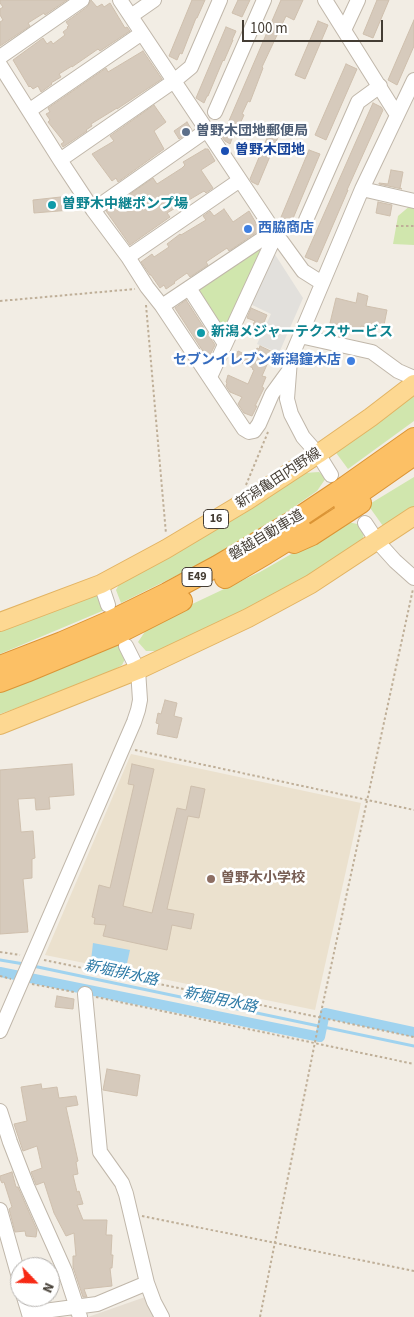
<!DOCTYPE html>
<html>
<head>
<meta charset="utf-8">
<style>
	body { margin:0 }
	#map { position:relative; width:414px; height:1317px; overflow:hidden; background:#f2ede4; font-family:"Source Sans 3",sans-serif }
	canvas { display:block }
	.north { position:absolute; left:10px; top:1257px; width:50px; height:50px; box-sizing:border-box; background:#fff; border:1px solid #b4b1ae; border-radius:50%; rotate:114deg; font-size:14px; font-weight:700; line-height:20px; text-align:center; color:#443d34 }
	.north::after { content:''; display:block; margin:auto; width:18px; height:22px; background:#f72a15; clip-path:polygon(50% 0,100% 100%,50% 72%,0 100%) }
	.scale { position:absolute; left:242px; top:20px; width:141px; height:22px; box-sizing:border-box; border:2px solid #443d34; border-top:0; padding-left:6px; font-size:15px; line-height:18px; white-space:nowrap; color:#443d34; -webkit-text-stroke:4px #fff; paint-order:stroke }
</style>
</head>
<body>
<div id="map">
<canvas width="414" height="1317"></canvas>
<div class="north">N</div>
<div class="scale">100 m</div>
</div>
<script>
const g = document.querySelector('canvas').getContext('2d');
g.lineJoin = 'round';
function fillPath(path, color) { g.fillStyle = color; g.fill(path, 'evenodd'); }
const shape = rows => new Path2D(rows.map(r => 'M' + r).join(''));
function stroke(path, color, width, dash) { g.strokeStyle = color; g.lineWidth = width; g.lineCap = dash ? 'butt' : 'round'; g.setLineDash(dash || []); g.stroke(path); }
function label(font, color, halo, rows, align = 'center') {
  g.font = font + ' "Source Sans 3","Noto Sans JP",sans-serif'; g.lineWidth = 5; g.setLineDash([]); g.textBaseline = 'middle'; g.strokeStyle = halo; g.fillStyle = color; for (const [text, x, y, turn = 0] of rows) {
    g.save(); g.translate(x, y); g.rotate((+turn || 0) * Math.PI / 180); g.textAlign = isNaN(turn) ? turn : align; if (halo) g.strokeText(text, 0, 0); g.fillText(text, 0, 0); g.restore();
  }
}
const residential = shape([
	[148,1296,158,1317,88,1317]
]);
const education = shape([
	[131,754,361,803,315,1010,45,955]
]);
const green = shape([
	[411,205,414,206,414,245,393,244,398,216],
	[261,243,265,247,225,334,196,291],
	[414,391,414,421,348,469,334,450],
	[319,472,326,478,317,491,285,513,206,561,121,603,116,590,123,577,304,473],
	[414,477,414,509,403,516,383,526,368,505],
	[347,522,363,525,365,529,362,543,270,598,158,651,146,651,138,642,150,624,260,572],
	[99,594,107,609,0,654,0,631,38,617,79,597],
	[118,642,123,653,125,659,122,665,112,671,47,697,0,714,0,691]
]);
const parking = shape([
	[274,253,303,298,279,353,257,344,271,314,248,303]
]);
const water = shape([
	[93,943,130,950,126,968,91,961]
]);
const stream = shape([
	[0,960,24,964],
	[33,966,414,1046]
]);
const canal = shape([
	[0,972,320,1037,325,1013,414,1032]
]);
const building = shape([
	[0,0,67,0,45,15,44,13,28,23,30,26,0,46,0,22,3,20,0,15,0,9,3,7,0,3,0,0],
	[91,0,97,7,102,4,104,7,110,3,125,28,127,27,130,31,100,51,98,49,72,67,72,66,59,74,61,77,51,83,52,84,41,92,38,86,33,89,30,86,29,87,13,60,43,38,47,44,51,41,53,44,65,35,63,32,68,28,67,27,69,26,66,22,87,7,91,0],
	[192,0,205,0,197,18,196,18,182,54,180,53,177,60,169,56,192,0],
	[238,0,250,0,242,17,232,13,238,0],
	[281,0,303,0,294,20,286,16,262,67,263,68,255,89,250,102,248,101,242,114,244,115,234,137,233,136,230,144,225,141,222,137,281,0],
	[377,0,389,0,373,38,363,34,377,0],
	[414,20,414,46,397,85,388,80,414,20],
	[318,21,328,25,305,79,295,75,318,21],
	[226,27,236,31,232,40,233,40,224,61,223,60,208,96,207,96,204,103,196,98,226,27],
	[143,51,162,79,117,109,117,108,91,124,92,126,86,130,87,131,63,147,61,144,64,142,48,122,50,120,46,114,50,112,48,108,106,68,108,72,143,51],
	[346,64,357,69,326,140,315,135,346,64],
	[373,103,381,107,383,110,347,190,348,190,317,262,305,257,373,103],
	[154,105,166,122,154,131,164,149,118,182,116,178,112,181,92,154,114,141,110,136,154,105],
	[187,122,192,130,179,139,174,131,187,122],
	[272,126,281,130,258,185,252,182,250,179,272,126],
	[205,149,208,149,215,161,201,170,213,188,206,193,204,191,167,213,170,217,130,245,106,211,153,178,157,184,182,168,185,165,183,162,205,149],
	[309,150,320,154,289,228,280,224,279,222,309,150],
	[391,170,403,172,400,188,402,189,379,184,379,183,388,184,391,170],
	[70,196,71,210,34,213,33,200,70,196],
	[378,202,392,205,390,216,376,213,378,202],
	[224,209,233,222,249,211,260,230,229,251,227,248,206,262,208,265,190,277,187,273,174,282,175,283,166,289,164,285,160,288,151,275,150,275,141,262,152,254,154,257,169,247,167,244,180,234,181,235,206,220,203,216,210,211,214,216,224,209],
	[358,293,368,296,366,306,387,310,383,330,361,326,360,331,330,323,336,298,356,303,358,293],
	[186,300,215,345,208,359,175,308,186,300],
	[251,308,267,315,260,332,251,328,255,321,247,318,251,308],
	[260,346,277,354,274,362,269,360,262,376,266,377,262,387,264,388,255,406,257,406,252,416,244,413,238,404,242,397,230,392,226,386,227,383,226,382,228,375,248,384,254,370,252,369,253,368,234,359,238,351,253,358,257,348,259,349,260,346],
	[165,700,177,703,174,716,182,718,177,738,157,734,159,724,156,723,158,713,161,714,165,700],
	[72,764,74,795,49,797,50,809,36,810,35,798,18,799,21,832,33,831,35,858,32,859,32,878,23,879,28,932,0,934,0,770,72,764],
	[132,764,154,769,123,906,152,913,177,808,186,810,191,786,205,789,199,818,188,816,167,909,194,914,191,929,172,925,167,950,103,936,106,925,94,924,95,918,92,917,99,885,110,888,134,785,128,784,132,764],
	[57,996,74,999,73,1009,55,1007,57,996],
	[107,1069,140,1075,137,1096,103,1090,107,1069],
	[41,1084,42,1089,57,1087,59,1098,76,1096,78,1105,66,1107,78,1161,76,1162,78,1174,73,1175,77,1192,79,1191,83,1204,77,1205,83,1220,107,1220,106,1235,112,1235,111,1255,113,1255,112,1268,110,1268,112,1286,84,1289,87,1297,83,1297,73,1267,73,1256,76,1256,74,1233,66,1236,54,1213,44,1182,36,1185,31,1172,42,1168,37,1146,23,1151,14,1124,27,1121,21,1087,41,1084],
	[12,1172,16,1187,18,1187,37,1230,36,1237,26,1236,25,1231,15,1232,9,1209,12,1207,4,1182,2,1183,0,1179,0,1176,12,1172]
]);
const path = shape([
	[396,226,414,226],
	[0,301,135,289],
	[146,305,166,534],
	[246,485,268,432],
	[135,750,414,810],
	[0,952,20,955],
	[44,960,414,1037],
	[0,976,11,979],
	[32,984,74,992],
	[96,997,414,1064],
	[142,1216,414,1271],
	[260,1317,320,1017,413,589]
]);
const minor = shape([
	[120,0,274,231,303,271,322,283],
	[325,0,397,115],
	[131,16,154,0],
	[344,30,358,0],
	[0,57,82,0],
	[0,65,60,160,93,210,128,257,147,287,162,306,244,429,249,432,254,431,259,424,272,394,288,372],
	[30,110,142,33],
	[215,112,264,0],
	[60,160,174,81,191,67,220,0],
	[362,189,414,201],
	[93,210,207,130],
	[306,220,358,102,380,86],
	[128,257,240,180],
	[189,288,225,344],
	[162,306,274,231],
	[300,336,372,352,398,371,414,378],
	[210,377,276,234],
	[331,475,318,454,303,437,291,414,287,399,290,360,362,189,414,80],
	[365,523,377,541,395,561,414,578],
	[101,584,108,605],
	[85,994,100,1152,122,1183,126,1194,147,1283,154,1302,162,1317],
	[0,1031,134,722,138,710,140,700,138,670,126,646],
	[0,1111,10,1142,27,1186,65,1271,80,1317],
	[0,1210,20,1281],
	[24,1297,30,1317],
	[29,1313,97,1304,147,1283]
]);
const major = shape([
	[0,622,101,584,166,549,248,500,318,454,371,417,414,384],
	[0,725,138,670,248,618,311,584,414,516]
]);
const highway = shape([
	[344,504,414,455],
	[294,543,312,535,361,503],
	[225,578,266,554,303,531],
	[0,666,62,642,108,622,167,593,217,566,298,518,346,486,414,438],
	[0,682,26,672,115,635,182,601]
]);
const markers = [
	[186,132,5,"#5c6f8a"],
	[225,151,5,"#1a4fb4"],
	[52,205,5,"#0f9aa8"],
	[248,229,5,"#3f7fe0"],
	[201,333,5,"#0f9aa8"],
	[351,361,5,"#3f7fe0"],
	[211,879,5,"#8d6e63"]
];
const shields = [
	[216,519,25],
	[197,577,30]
];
const shieldNames = [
	["16",216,519],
	["E49",197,577]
];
const serviceNames = [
	["曽野木団地郵便局",196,132]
];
const transitNames = [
	["曽野木団地",235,151]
];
const cultureNames = [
	["曽野木中継ポンプ場",62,205],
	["新潟メジャーテクスサービス",211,333]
];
const shopNames = [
	["西脇商店",258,229],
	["セブンイレブン新潟鐘木店",341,361,"right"]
];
const streetNames = [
	["新潟亀田内野線",279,479,-33],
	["磐越自動車道",267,536,-31]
];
const educationNames = [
	["曽野木小学校",221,879]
];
const waterNames = [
	["新堀排水路",121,974,12],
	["新堀用水路",220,1001,12]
];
fillPath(residential, '#e6ded2');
fillPath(education, '#ebe1ce');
fillPath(green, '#d0e6ad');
fillPath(parking, '#e2e0dc');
fillPath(water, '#a0d3ef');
stroke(stream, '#a0d3ef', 3);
stroke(canal, '#a0d3ef', 10);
fillPath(building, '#d6cabc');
stroke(building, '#cebfad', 1);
stroke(minor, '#c0b7aa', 16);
stroke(major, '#e2b362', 20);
stroke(highway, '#db9435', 22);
stroke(path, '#bfaf98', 2, [2.5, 2.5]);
stroke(minor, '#fff', 14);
stroke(major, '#fdd892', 18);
stroke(highway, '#fcc065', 20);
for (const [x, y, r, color] of markers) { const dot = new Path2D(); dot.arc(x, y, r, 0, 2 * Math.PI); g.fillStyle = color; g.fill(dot); stroke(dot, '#fff', 2); }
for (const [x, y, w] of shields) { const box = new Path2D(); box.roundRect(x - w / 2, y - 9.5, w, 19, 4); g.fillStyle = '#fff'; g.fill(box); stroke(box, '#443d34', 1); }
label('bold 12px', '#443d34', null, shieldNames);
label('bold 14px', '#4e5e75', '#fff', serviceNames, 'left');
label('bold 14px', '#164399', '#fff', transitNames, 'left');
label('bold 14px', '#0d838f', '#fff', cultureNames, 'left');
label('bold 14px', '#366cbe', '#fff', shopNames, 'left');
label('14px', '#443d34', '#fff', streetNames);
label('bold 14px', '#785e54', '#fff', educationNames, 'left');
label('italic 15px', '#2e7aa6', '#fff', waterNames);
</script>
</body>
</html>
